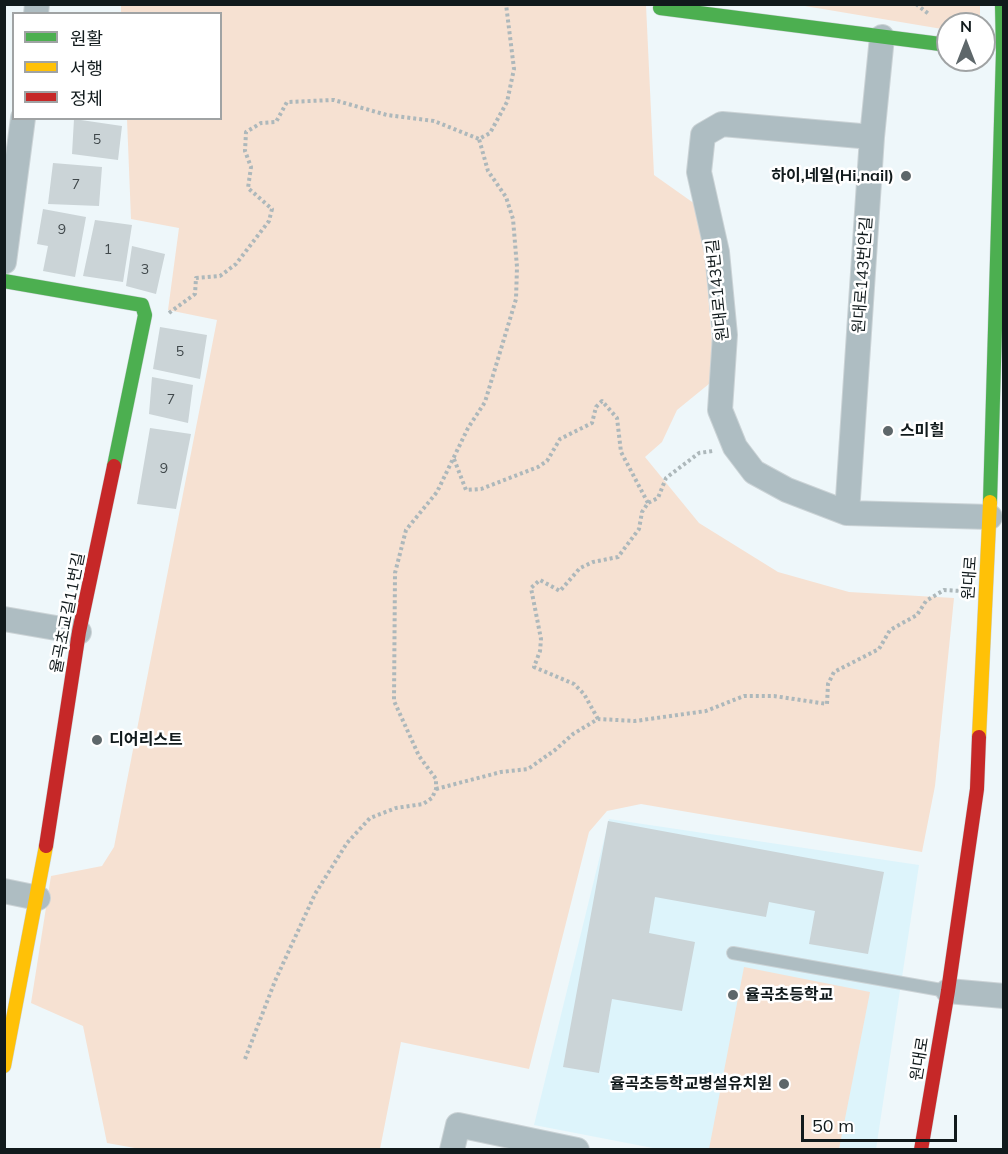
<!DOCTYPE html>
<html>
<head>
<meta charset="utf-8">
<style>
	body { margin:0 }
	#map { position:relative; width:1008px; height:1154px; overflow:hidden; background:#eef7fa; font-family:Mulish,"Noto Sans KR",sans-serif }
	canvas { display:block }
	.frame { position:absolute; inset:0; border:6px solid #111a1c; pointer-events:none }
	.legend { position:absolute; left:12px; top:12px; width:210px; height:108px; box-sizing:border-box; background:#fff; border:2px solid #a0a3a4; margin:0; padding:8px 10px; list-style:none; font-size:18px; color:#111a1c }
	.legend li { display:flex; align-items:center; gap:12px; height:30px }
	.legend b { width:30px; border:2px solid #a0a3a4 }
	.north { position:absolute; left:936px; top:12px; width:60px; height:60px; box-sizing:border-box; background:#fff; border:2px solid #a0a3a4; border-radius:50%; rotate:0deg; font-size:16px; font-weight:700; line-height:24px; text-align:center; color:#111a1c }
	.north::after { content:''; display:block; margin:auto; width:21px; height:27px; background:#5e676a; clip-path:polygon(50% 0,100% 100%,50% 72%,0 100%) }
	.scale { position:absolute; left:801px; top:1115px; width:156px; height:27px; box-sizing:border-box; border:3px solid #111a1c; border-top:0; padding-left:8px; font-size:18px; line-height:21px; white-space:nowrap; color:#111a1c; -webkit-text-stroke:4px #fff; paint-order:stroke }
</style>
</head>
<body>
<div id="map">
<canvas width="1008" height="1154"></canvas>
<div class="frame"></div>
<ul class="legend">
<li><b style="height:8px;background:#4caf50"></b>원활</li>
<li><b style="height:8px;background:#ffc107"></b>서행</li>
<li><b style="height:8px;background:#c62828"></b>정체</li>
</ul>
<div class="north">N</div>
<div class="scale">50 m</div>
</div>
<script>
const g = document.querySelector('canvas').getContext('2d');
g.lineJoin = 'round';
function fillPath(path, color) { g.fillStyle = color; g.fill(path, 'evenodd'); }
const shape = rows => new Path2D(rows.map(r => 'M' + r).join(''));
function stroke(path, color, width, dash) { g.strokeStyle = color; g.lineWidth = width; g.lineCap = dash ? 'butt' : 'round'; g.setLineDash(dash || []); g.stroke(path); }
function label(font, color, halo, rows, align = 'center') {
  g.font = font + ' Mulish,"Noto Sans KR",sans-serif'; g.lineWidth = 5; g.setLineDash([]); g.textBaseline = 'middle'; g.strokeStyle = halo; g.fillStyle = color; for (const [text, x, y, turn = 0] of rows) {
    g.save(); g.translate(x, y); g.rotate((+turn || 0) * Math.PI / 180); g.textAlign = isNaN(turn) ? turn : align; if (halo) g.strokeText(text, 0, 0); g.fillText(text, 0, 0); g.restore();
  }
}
const built = shape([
	[609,819,919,865,876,1149,658,1149,534,1125]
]);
const green = shape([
	[121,5,646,5,654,175,695,204,705,258,715,379,677,410,662,442,645,457,699,523,778,572,849,592,954,598,935,786,922,852,641,804,607,811,589,832,529,1069,401,1042,380,1149,146,1150,107,1143,83,1026,31,1003,51,876,102,866,114,847,217,320,168,310,179,228,131,219,127,119,220,118,220,14,121,13],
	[799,5,980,5,980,24,948,24,948,30],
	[744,967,870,992,839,1149,709,1149]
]);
const building = shape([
	[74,119,122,126,118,160,72,154],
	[53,163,102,167,99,206,48,204],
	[43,209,86,217,75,277,43,271,48,246,37,244],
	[95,220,132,225,123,282,83,276],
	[132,246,165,254,156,294,126,286],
	[160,327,207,335,200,379,153,369],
	[152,377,193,385,188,423,149,414],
	[150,428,191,434,176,509,137,504],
	[608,821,884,872,868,954,809,944,815,911,769,902,766,917,655,897,649,933,695,942,682,1011,612,999,599,1073,563,1067]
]);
const path = shape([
	[916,4,930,15],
	[169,313,195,294,196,278,220,276,236,264,269,221,272,209,248,188,251,167,245,151,246,132,261,123,276,122,287,102,334,100,387,115,434,121,479,139,490,133,507,102,514,69,506,4],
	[454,459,466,490,481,489,538,467,547,461,560,439,592,423,596,407,602,401,617,418,621,452,648,503],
	[598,719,584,694,574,684,534,667,540,651,541,639,531,588,540,580,560,591,580,568,593,562,618,557,639,529,642,512,648,503,658,498,666,478,699,453,713,451],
	[436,789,501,772,528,769,555,750,573,734,598,719,635,721,706,711,744,696,774,696,827,704,828,684,834,672,879,649,890,630,917,615,926,601,944,590,962,591],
	[245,1059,275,981,315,894,347,843,370,818,396,808,423,804,432,798,436,789,436,779,419,756,394,701,395,573,406,530,437,492,468,428,485,402,516,299,517,267,513,219,506,197,488,171,479,139]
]);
const lane = shape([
	[733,953,947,991]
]);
const street = shape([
	[36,14,37,4],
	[872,137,722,124,703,135,699,172,717,252,725,335,720,410,735,447,754,472,787,490,847,513,990,517],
	[4,262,23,118],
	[847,513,872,137,882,37],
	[4,619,79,632],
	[4,891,38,898],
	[948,991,1004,996],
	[452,1150,458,1125,577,1150]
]);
const fast = shape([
	[660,8,948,45],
	[4,281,142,305,145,315,114,466],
	[990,502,1003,52,1002,4]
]);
const slow = shape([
	[979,737,990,502],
	[4,1066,46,846]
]);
const jam = shape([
	[46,846,79,632,114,466],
	[921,1150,948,991,977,789,979,737]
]);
const markers = [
	[906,176,6,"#5e676a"],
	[888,431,6,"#5e676a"],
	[97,740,6,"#5e676a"],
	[733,995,6,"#5e676a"],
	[784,1084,6,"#5e676a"]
];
const numberNames = [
	["5",97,140],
	["7",76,185],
	["9",62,230],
	["1",108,250],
	["3",145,270],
	["5",180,352],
	["7",171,400],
	["9",164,469]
];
const poiNames = [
	["하이,네일(Hi,nail)",894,176,"right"],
	["스미힐",900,431],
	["디어리스트",109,740],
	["율곡초등학교",745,995],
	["율곡초등학교병설유치원",772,1084,"right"]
];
const streetNames = [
	["원대로143번안길",863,275,-86],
	["원대로143번길",718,290,-96],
	["원대로",970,578,-86],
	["율곡초교길11번길",68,613,-79],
	["원대로",920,1059,-81]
];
fillPath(built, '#ddf4fb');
fillPath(green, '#f6e1d2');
fillPath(building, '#cbd4d7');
stroke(lane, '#cbd3d6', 14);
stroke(street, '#cbd3d6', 26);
stroke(fast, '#cbd3d6', 15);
stroke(slow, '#cbd3d6', 15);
stroke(jam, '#cbd3d6', 15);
stroke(path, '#adb8bb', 4, [3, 3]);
stroke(lane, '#aebdc2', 12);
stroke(street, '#aebdc2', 24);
stroke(fast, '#4caf50', 14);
stroke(slow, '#ffc107', 14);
stroke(jam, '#c62828', 14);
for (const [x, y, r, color] of markers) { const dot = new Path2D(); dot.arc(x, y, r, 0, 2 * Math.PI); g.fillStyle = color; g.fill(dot); stroke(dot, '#fff', 2); }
label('14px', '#40484b', null, numberNames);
label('bold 16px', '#111a1c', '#fff', poiNames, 'left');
label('16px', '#111a1c', '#fff', streetNames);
</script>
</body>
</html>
